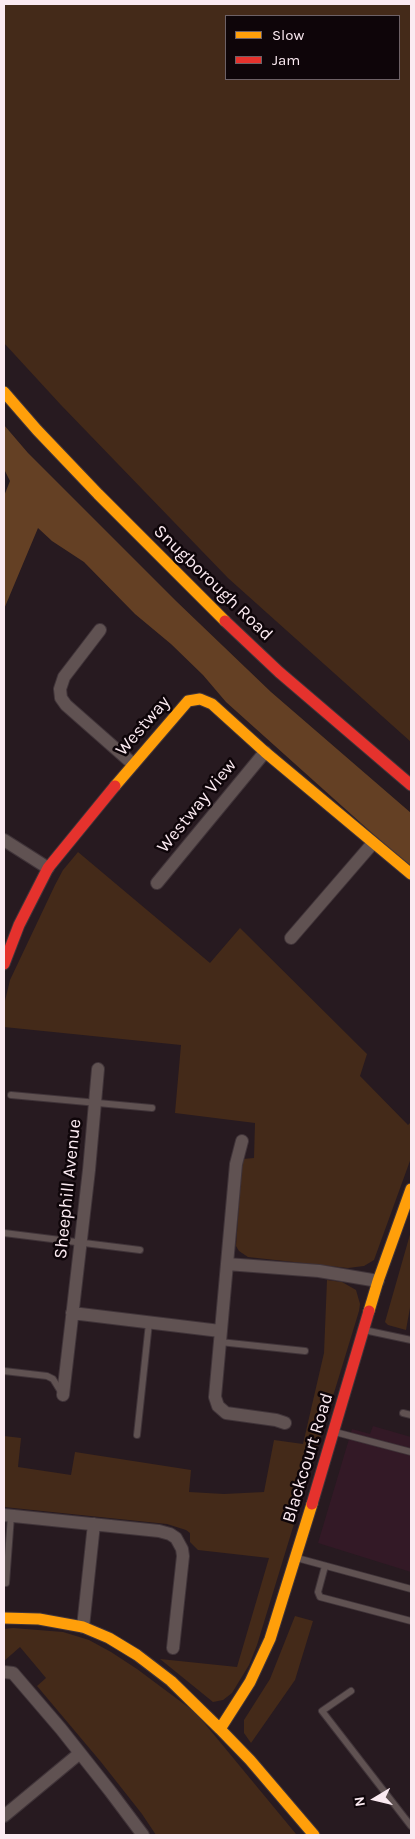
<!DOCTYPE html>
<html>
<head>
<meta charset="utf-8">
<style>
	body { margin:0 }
	#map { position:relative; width:415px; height:1839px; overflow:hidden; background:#271a20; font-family:Karla,sans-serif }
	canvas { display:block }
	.frame { position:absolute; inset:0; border:5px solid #fbeaf1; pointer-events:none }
	.legend { position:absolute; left:225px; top:15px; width:175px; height:65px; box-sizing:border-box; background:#0e0509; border:1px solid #6d6166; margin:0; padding:6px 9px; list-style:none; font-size:15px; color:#fbeaf1 }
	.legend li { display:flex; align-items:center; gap:10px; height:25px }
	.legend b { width:25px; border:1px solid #6d6166 }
	.north { position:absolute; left:350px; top:1774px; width:50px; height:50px; -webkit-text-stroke:4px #0e0509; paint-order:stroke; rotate:261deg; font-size:14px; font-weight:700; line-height:20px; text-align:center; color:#fbeaf1 }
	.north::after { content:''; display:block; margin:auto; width:18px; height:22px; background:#fbeaf1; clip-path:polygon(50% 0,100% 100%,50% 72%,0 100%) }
</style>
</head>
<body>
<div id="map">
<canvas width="415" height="1839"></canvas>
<div class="frame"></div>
<ul class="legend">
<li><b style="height:6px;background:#ff9f0a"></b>Slow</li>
<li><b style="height:6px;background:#e5322d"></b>Jam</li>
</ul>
<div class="north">N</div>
</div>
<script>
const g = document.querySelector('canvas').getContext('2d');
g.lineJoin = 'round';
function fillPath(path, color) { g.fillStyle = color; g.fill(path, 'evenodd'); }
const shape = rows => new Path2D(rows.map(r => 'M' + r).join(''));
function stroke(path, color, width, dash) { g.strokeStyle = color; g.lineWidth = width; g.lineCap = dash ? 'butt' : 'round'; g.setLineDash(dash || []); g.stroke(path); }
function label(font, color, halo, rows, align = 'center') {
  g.font = font + ' Karla,sans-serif'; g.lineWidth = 5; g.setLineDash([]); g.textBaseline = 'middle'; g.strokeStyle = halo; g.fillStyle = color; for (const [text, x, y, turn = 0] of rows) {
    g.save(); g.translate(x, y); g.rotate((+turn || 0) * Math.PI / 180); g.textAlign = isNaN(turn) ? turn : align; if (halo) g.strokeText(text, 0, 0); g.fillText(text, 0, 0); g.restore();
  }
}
const built = shape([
	[373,1426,411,1437,411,1572,318,1543,352,1429,370,1434]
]);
const green = shape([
	[4,4,411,4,411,742,228,578,61,405,4,343],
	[226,16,399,16,399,79,226,79],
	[78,852,210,963,240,928,367,1054,360,1076,408,1125,411,1122,411,1158,374,1260,364,1266,348,1268,248,1257,239,1251,236,1246,242,1163,243,1159,254,1158,255,1123,175,1113,181,1045,4,1027,4,1005,10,980,55,885,63,870],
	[411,1231,411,1302,406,1330,388,1325,385,1322],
	[327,1280,342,1282,356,1290,360,1304,359,1311,257,1645,249,1665,232,1693,223,1700,213,1702,160,1659,237,1667,269,1558,198,1550,190,1542,190,1533,186,1530,167,1524,4,1507,4,1436,21,1438,18,1467,71,1475,75,1452,191,1470,189,1492,224,1494,264,1492,274,1440,303,1444,324,1353],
	[295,1616,313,1621,295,1680,251,1743,244,1733,244,1720,270,1679],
	[13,1628,63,1632,89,1640,111,1652,137,1669,196,1713,296,1834,293,1835,156,1835,142,1814,101,1762,37,1686,46,1678,20,1647,4,1661,4,1629]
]);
const forest = shape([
	[4,425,28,453,176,601,271,692,411,813,411,868,226,702,203,675,171,644,135,614,84,562,52,541,38,528,4,609,4,496,10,481,4,469]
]);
const lane = shape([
	[11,1095,152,1108],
	[4,1233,140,1250],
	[364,1330,411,1340],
	[220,1342,305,1351],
	[4,1371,47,1376,53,1379,61,1392],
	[403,1413,411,1415],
	[335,1432,411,1452],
	[137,1435,149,1323],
	[297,1558,411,1589],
	[325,1566,318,1592,320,1597,411,1621],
	[6,1583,11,1516],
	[351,1691,322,1711,411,1826]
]);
const street = shape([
	[100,630,64,677,60,689,61,698,66,705,133,764],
	[4,840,48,868],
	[157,883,265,752],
	[291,938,373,843],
	[242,1141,236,1164,215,1397,218,1406,226,1413,276,1420,285,1423],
	[227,1264,319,1271,378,1281],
	[72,1313,220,1331],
	[63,1395,89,1170,98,1069],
	[4,1515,159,1531,170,1534,176,1538,182,1549,183,1556,173,1648],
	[83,1627,94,1524],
	[4,1672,13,1673,61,1729,110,1791,143,1835],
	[4,1816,80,1753]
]);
const slow = shape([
	[4,392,37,430,98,494,225,621],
	[115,786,188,701,200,699,212,704,265,752,411,874],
	[369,1311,378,1281,411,1189],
	[4,1618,39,1619,83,1627,109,1638,137,1655,171,1681,220,1729,250,1760,314,1835],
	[220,1729,250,1682,270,1639,312,1504]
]);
const jam = shape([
	[225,621,279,672,411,785],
	[4,964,19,925,48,868,115,786],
	[312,1504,369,1311]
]);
const streetNames = [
	["Snugborough Road",213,583,44],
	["Westway",143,726,-49],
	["Westway View",197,806,-51],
	["Sheephill Avenue",68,1189,-84],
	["Blackcourt Road",308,1458,-73]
];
fillPath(built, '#331926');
fillPath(green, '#442a19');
fillPath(forest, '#644024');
stroke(lane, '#403439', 8);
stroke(street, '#403439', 14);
stroke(slow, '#403439', 13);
stroke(jam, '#403439', 13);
stroke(lane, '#605252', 6);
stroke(street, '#605252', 12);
stroke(slow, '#ff9f0a', 11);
stroke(jam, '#e5322d', 11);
label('18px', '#fbeaf1', '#0e0509', streetNames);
</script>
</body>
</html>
